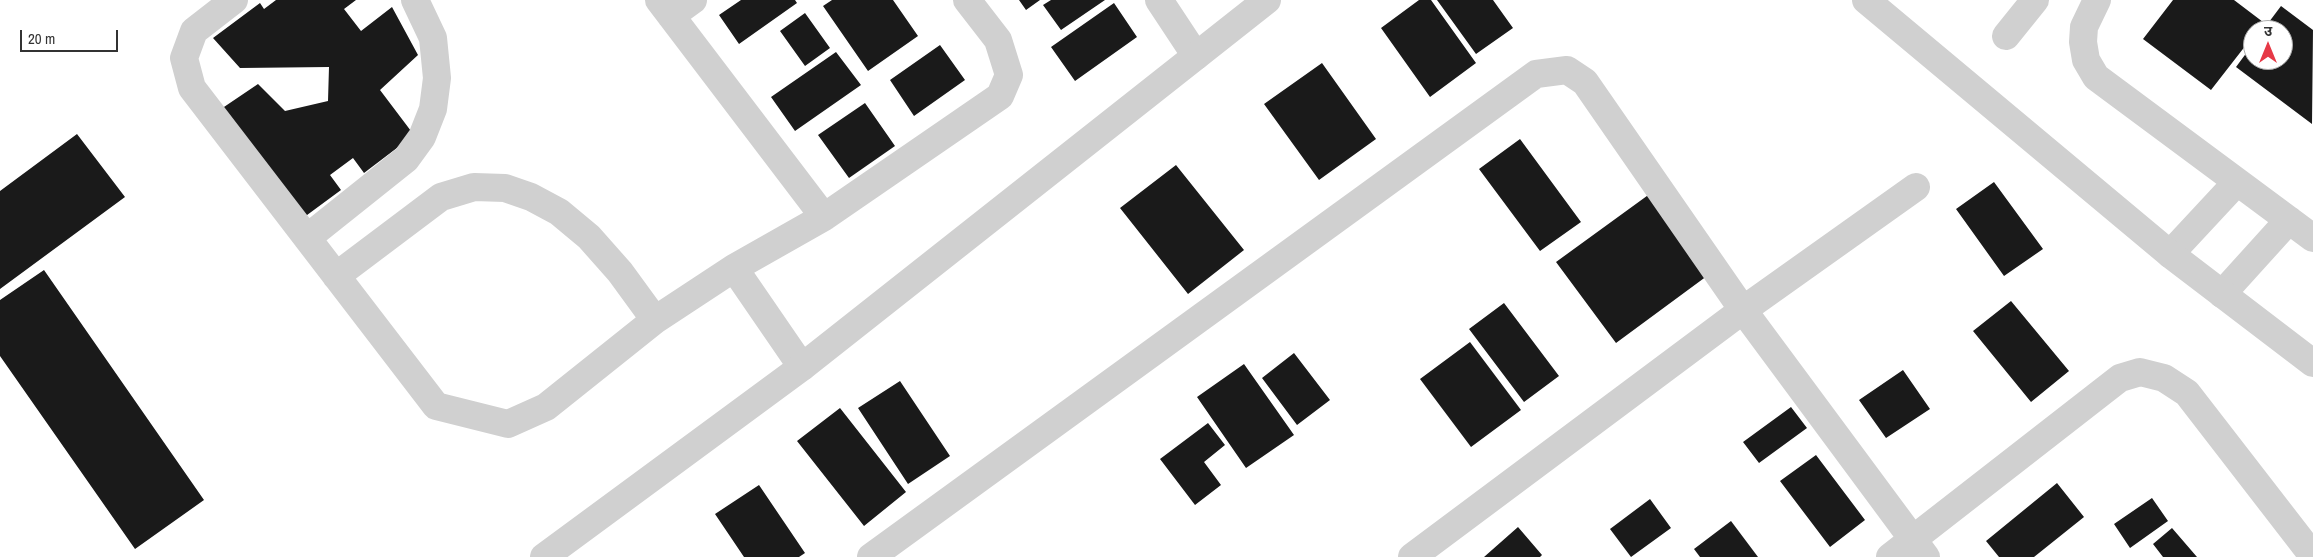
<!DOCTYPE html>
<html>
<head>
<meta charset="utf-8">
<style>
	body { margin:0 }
	#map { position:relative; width:2313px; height:557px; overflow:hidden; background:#fff; font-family:"Archivo Narrow","Noto Sans Devanagari",sans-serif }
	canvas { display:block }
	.north { position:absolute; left:2243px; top:20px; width:50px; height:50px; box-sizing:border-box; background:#fff; border:1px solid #adadad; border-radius:50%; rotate:0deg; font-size:14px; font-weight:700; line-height:20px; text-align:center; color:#333 }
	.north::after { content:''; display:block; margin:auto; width:18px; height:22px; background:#e63946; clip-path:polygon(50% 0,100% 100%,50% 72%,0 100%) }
	.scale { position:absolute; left:20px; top:30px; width:98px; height:22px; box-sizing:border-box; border:2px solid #333; border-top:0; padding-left:6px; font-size:15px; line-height:18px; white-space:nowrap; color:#333; -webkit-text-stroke:4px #fff; paint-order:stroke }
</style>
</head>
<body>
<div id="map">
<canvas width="2313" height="557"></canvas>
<div class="north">उ</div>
<div class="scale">20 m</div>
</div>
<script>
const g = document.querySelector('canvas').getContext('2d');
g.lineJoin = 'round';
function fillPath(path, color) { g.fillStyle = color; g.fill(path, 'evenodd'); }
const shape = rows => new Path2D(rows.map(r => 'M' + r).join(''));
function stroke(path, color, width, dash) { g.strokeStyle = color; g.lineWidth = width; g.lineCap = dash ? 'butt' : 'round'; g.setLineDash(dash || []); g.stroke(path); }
const building = shape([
	[276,0,356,0,344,9,361,31,392,7,418,55,380,90,414,135,364,173,353,158,330,175,341,190,303,218,221,109,258,84,285,111,328,101,329,67,240,68,213,38,260,3,264,9],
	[741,0,795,0,797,3,739,44,719,15],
	[832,0,893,0,918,36,868,71,823,6],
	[1019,0,1040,0,1026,10],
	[1051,0,1105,0,1061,30,1043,5],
	[1419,0,1431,0,1476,63,1430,97,1381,28],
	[1437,0,1493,0,1513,28,1476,54],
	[2173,0,2234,0,2263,22,2257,30,2253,30,2253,36,2211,90,2143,39],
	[1114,3,1137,37,1075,81,1051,47],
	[2281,6,2313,30,2312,124,2236,67,2253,44,2253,60,2283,60,2283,30,2263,30],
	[805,13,830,48,805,66,780,31],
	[940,45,965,80,914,116,890,80],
	[836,52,861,85,795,131,771,97],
	[1322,63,1376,139,1319,180,1264,104],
	[865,103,895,146,849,178,818,135],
	[77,134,125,197,0,289,0,191],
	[1520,139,1581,222,1540,251,1479,169],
	[1176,165,1244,250,1188,294,1120,208],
	[1994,182,2043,249,2004,276,1956,209],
	[1651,193,1711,273,1616,343,1556,262],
	[44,270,204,500,135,549,0,356,0,300],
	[2011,301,2069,371,2031,402,1973,331],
	[1504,303,1559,376,1524,402,1469,329],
	[1470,342,1521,410,1471,447,1420,379],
	[1294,353,1330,400,1297,425,1262,378],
	[1244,364,1294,435,1246,468,1197,397],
	[1903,370,1930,409,1886,438,1859,400],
	[900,381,950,456,908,484,858,408],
	[1791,407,1807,428,1759,463,1743,442],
	[840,408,906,492,864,526,797,441],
	[1208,423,1225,445,1204,462,1221,485,1195,505,1160,459],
	[1816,455,1865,520,1830,547,1780,481],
	[2057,483,2084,517,2034,557,1999,557,1986,541],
	[759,485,805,553,799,557,744,557,715,514],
	[2152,498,2168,521,2130,548,2114,524],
	[1650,499,1671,528,1631,557,1610,529],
	[1731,521,1758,557,1700,557,1694,549],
	[1518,527,1542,555,1540,557,1484,557],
	[2172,528,2197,557,2163,557,2153,544]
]);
const minor = shape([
	[234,0,194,31,184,58,192,88,436,406,508,424,546,407,655,320,734,268,824,217,1000,96,1009,75,998,40,967,0],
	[659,0,824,217],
	[1159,0,1196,56],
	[2097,0,2084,27,2083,42,2086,60,2096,77,2313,238],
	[671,16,693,0],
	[2006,36,2035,0],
	[307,238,406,159,422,137,433,109,437,78,433,38,415,0],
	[2170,254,2237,182],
	[734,268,802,367],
	[336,276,441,197,474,187,505,188,531,197,559,212,589,237,620,272,655,320],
	[2222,294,2289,220],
	[871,557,1536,74,1567,70,1585,82,1743,310,1926,557],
	[1412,557,1743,310,1916,187],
	[1890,557,2120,378,2140,372,2164,378,2187,393,2313,556]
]);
const tertiary = shape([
	[1866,0,2170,254,2313,363],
	[544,557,802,367,1267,0]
]);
fillPath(building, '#1a1a1a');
stroke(minor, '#d0d0d0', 28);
stroke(tertiary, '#d0d0d0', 28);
</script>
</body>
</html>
